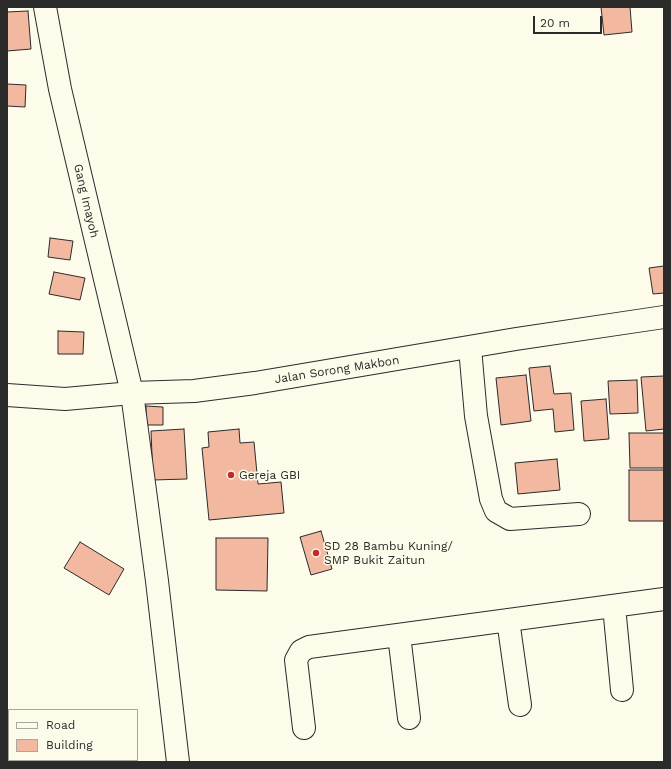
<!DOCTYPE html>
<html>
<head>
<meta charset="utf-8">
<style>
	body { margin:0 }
	#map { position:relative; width:671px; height:769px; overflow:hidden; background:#fdfbea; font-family:"Work Sans",sans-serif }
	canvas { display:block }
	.frame { position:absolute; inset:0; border:8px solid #2b2b2b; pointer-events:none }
	.legend { position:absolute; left:8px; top:709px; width:130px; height:52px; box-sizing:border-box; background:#fdfbea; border:1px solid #a9a89e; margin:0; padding:5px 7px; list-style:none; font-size:12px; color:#2b2b2b }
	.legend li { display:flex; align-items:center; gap:8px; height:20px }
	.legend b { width:20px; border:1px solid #a9a89e }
	.scale { position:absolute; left:533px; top:16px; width:69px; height:18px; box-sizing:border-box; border:2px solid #2b2b2b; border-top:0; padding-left:5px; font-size:12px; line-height:14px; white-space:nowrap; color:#2b2b2b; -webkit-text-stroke:3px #fdfbea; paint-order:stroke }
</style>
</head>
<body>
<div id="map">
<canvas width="671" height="769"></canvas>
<div class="frame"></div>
<ul class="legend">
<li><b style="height:5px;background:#fdfbea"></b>Road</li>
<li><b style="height:11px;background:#f2b8a0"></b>Building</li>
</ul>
<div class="scale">20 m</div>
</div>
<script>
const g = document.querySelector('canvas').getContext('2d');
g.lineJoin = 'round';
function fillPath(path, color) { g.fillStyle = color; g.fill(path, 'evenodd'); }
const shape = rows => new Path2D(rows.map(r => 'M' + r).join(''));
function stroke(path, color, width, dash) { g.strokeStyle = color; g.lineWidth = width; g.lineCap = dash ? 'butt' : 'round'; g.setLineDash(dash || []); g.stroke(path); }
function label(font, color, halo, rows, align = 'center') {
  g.font = font + ' "Work Sans",sans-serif'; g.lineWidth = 3; g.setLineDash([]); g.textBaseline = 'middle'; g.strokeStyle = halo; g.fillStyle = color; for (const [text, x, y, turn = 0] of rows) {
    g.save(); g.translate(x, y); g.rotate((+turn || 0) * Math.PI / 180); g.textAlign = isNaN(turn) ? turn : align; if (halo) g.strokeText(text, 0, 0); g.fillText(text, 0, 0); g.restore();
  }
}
const building = shape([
	[601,7,630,7,632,32,604,35,601,7],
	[28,11,31,49,7,51,7,12,28,11],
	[7,84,26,85,25,107,7,106,7,84],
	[50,238,73,241,70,260,48,257,50,238],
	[664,266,664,293,653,294,649,268,664,266],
	[54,272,85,278,80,300,49,294,54,272],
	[58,331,84,332,83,354,58,354,58,331],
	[550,366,554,394,571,393,574,430,555,432,553,409,534,411,529,368,550,366],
	[526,375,531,421,501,425,496,378,526,375],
	[664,376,664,429,646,431,641,377,664,376],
	[637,380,638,413,610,414,608,381,637,380],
	[606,399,609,439,584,441,581,401,606,399],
	[146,406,163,407,163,425,146,425,146,406],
	[184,429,187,479,153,480,151,431,184,429],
	[239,429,240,443,254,442,258,484,281,482,284,513,209,520,202,448,209,447,208,432,239,429],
	[629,433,664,433,664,468,630,468,629,433],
	[557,459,560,490,518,494,515,463,557,459],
	[629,470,664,470,664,521,629,521,629,470],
	[321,531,332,569,311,575,300,537,321,531],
	[216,538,268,538,267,591,216,590,216,538],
	[80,542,124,569,109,595,64,568,80,542]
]);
const minor = shape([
	[45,7,60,89,132,393,157,581,178,762],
	[470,348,476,416,491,499,496,511,510,519,579,514],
	[614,606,622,690],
	[508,620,520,705],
	[399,635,409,718],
	[304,728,296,660,301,651,309,647,664,599]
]);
const highway = shape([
	[7,395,65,399,132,393,194,391,255,383,516,339,664,317]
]);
const markers = [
	[231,475,4,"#c62828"],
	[316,553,4,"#c62828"]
];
const streetNames = [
	["Gang Imayoh",86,201,77],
	["Jalan Sorong Makbon",337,370,-9]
];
const poiNames = [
	["Gereja GBI",239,475],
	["SD 28 Bambu Kuning/",324,546],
	["SMP Bukit Zaitun",324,560]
];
fillPath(building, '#f2b8a0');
stroke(building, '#2b2b2b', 1);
stroke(minor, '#2b2b2b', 24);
stroke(highway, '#2b2b2b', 24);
stroke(minor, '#fdfbea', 22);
stroke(highway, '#fdfbea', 22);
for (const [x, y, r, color] of markers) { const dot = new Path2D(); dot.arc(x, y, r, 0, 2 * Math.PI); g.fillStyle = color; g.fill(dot); stroke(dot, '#fdfbea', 1.5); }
label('12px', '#2b2b2b', '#fdfbea', streetNames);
label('12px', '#2b2b2b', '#fdfbea', poiNames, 'left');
</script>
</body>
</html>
